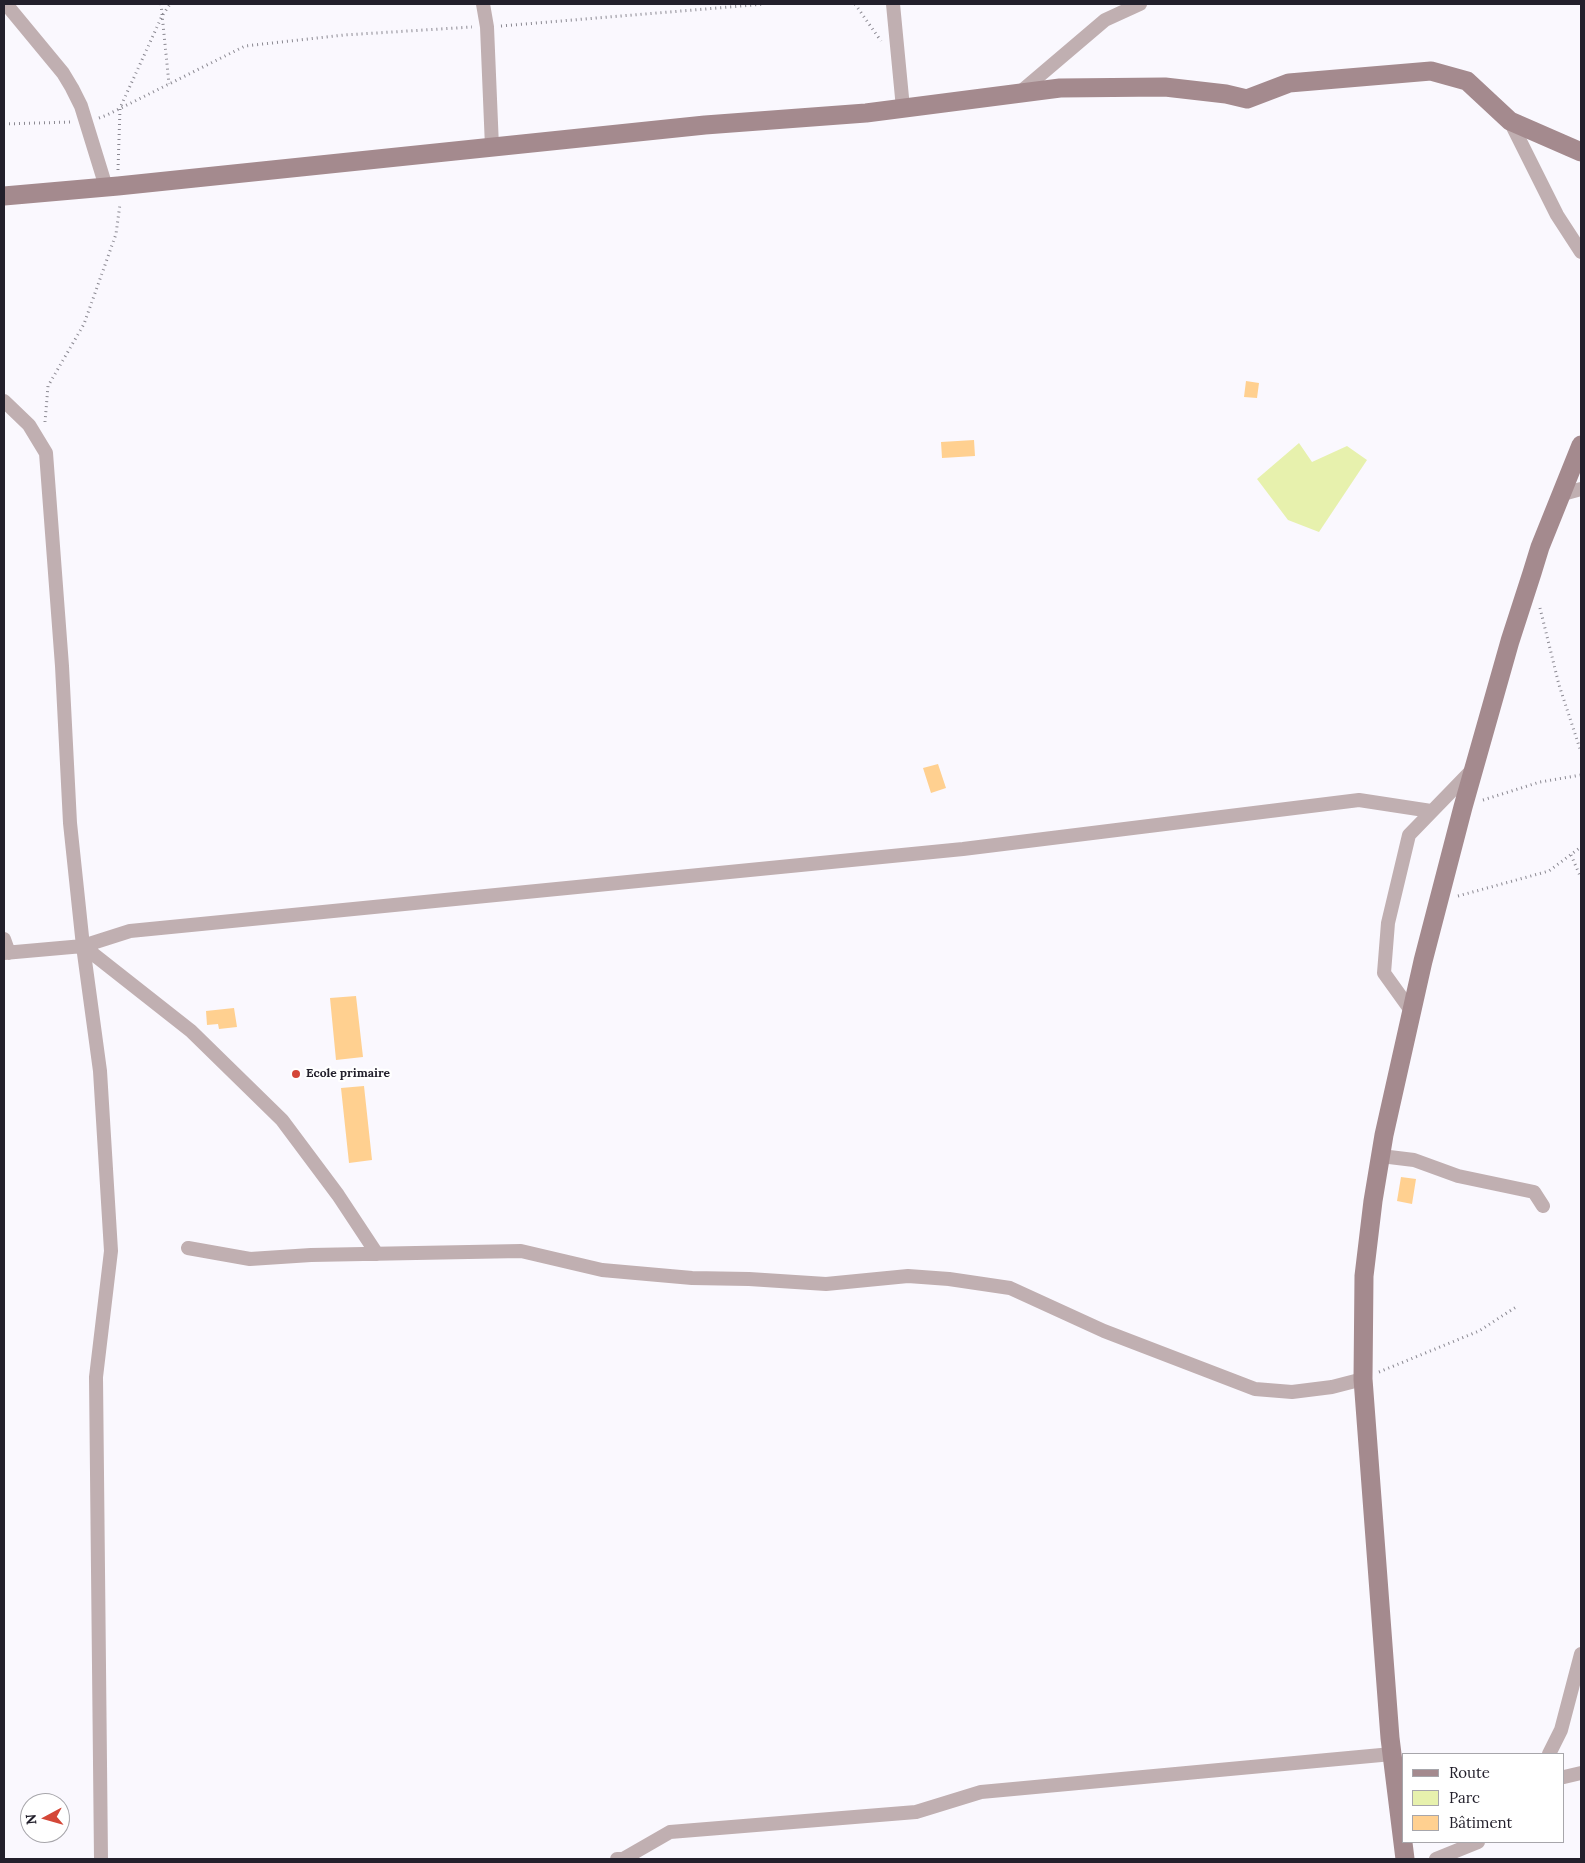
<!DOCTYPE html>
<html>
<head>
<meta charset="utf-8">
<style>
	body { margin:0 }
	#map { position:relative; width:1585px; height:1863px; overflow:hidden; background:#faf8fe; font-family:Lora,serif }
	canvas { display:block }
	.frame { position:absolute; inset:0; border:5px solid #23202c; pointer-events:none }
	.legend { position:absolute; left:1402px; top:1753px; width:162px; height:90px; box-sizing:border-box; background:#fff; border:1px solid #a7a6ab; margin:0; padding:6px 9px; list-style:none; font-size:15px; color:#23202c }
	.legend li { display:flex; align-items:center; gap:10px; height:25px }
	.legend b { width:25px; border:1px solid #a7a6ab }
	.north { position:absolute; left:20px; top:1793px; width:50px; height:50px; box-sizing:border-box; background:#fff; border:1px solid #a7a6ab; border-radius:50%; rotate:264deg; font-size:14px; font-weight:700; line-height:20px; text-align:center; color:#23202c }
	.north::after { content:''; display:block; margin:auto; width:18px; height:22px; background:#d44738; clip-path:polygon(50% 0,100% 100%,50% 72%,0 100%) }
</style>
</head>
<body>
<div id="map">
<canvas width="1585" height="1863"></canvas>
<div class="frame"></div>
<ul class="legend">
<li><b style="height:6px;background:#a48a8e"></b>Route</li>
<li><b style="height:14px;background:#e7f1ad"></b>Parc</li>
<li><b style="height:14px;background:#ffd090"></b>Bâtiment</li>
</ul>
<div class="north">N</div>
</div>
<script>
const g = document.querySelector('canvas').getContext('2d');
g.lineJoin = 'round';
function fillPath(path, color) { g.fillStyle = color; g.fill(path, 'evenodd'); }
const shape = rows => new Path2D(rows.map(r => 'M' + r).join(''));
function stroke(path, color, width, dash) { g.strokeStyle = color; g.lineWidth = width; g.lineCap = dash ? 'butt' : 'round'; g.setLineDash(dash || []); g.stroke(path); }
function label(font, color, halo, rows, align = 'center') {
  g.font = font + ' Lora,serif'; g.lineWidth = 4.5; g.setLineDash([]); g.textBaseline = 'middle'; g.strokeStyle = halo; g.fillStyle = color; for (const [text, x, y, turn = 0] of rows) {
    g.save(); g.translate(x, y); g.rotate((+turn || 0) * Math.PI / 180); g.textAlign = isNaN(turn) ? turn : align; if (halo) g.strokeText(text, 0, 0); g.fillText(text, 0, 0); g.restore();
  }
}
const green = shape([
	[1299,443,1312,462,1347,446,1367,460,1319,532,1288,520,1257,479]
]);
const building = shape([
	[1246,381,1259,383,1257,398,1244,397],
	[974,440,975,456,942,458,941,442],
	[938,764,946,788,931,793,923,768],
	[356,996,363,1057,336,1060,330,998],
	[234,1008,237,1027,219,1029,218,1024,207,1025,206,1011],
	[364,1086,372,1160,349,1163,341,1088],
	[1401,1177,1416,1179,1412,1204,1397,1201]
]);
const path = shape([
	[161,4,169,84],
	[855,4,881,41],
	[501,26,765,4],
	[99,118,107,115,245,46,344,35,472,27],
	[4,124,71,122],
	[118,170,120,108,162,16,170,4],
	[45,422,48,386,84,324,116,234,120,204],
	[1540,608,1559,685,1581,752],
	[1483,800,1540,782,1581,775],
	[1571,855,1581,878],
	[1458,896,1549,871,1581,847],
	[1379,1372,1479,1331,1516,1307]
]);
const street = shape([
	[6,4,63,73,72,88,81,106,106,187],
	[483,4,487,27,492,147],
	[893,4,903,108],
	[1018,94,1105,20,1140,4],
	[1510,121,1557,215,1581,252],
	[4,401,29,425,46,453,62,666,70,823,83,946,100,1071,111,1251,96,1377,101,1859],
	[1563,494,1581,489],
	[4,939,9,953],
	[83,946,191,1031,282,1120,338,1195,377,1254],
	[4,953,83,946,130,931,963,849,1359,800,1431,811],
	[1412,1012,1384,973,1388,923,1409,835,1473,769],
	[1381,1156,1414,1160,1458,1176,1534,1192,1543,1206],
	[188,1248,250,1259,311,1255,521,1251,602,1270,692,1278,749,1279,826,1284,908,1276,949,1279,1010,1288,1104,1331,1255,1389,1292,1392,1332,1387,1363,1379],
	[1549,1754,1561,1730,1581,1654],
	[1564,1777,1581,1773],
	[617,1859,623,1859,670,1832,916,1812,981,1792,1392,1754],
	[1436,1859,1478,1842]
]);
const secondary = shape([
	[4,196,118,186,705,125,866,113,1060,88,1165,87,1226,94,1247,99,1289,83,1431,71,1467,81,1510,121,1581,152],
	[1405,1859,1390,1738,1363,1379,1364,1276,1373,1201,1384,1135,1423,961,1463,807,1510,641,1532,573,1540,547,1581,445]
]);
const markers = [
	[296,1074,5,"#d44738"]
];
const poiNames = [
	["Ecole primaire",306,1074]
];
fillPath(green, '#e7f1ad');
fillPath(building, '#ffd090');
stroke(path, '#8b8992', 3, [1, 4]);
stroke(street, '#c0afb1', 14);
stroke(secondary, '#a48a8e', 19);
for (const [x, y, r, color] of markers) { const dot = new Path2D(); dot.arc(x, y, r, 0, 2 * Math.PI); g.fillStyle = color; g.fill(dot); stroke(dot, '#fff', 2); }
label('bold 12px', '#23202c', '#fff', poiNames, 'left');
</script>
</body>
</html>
